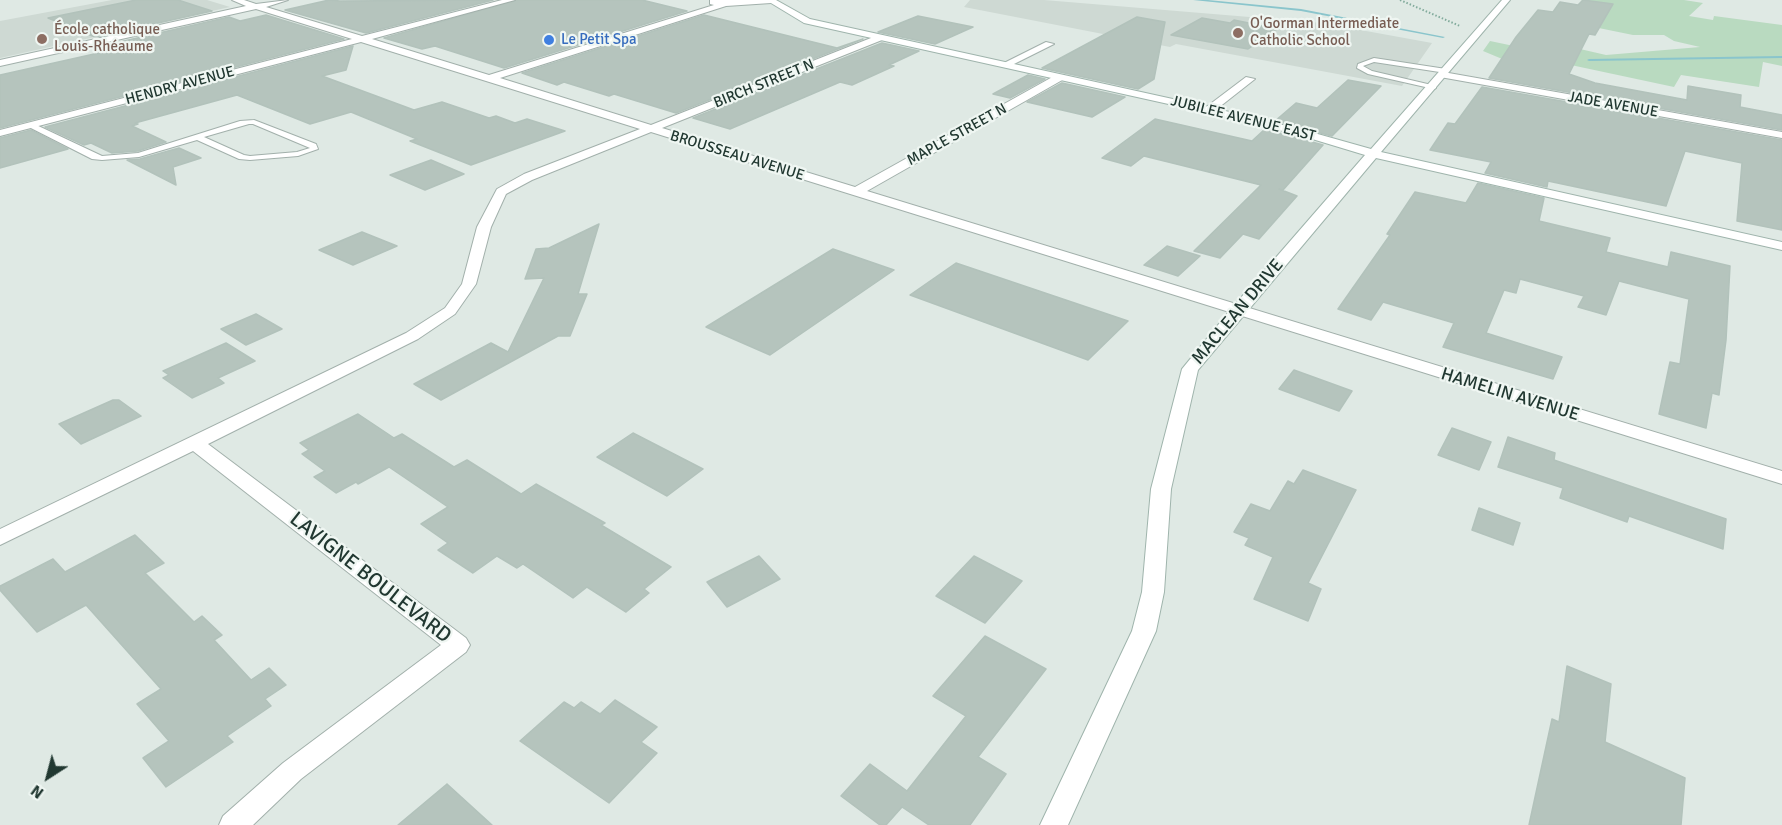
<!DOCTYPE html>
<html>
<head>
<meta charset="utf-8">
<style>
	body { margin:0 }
	#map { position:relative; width:1782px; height:825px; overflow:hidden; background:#dfe9e4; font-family:Signika,sans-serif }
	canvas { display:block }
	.north { position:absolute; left:18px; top:747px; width:60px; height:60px; -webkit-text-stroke:4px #eff6f2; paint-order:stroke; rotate:216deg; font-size:16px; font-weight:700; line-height:24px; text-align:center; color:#213831 }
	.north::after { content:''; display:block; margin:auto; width:21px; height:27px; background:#213831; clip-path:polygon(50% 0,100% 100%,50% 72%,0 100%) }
</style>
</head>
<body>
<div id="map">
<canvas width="1782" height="825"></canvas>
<div class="north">N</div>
</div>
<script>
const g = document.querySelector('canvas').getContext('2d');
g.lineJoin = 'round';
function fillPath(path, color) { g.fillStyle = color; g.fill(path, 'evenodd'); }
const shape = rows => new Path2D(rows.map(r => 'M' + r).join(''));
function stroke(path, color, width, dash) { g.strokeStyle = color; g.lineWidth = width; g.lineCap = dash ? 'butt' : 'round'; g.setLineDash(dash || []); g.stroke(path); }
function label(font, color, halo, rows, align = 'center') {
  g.font = font + ' Signika,sans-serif'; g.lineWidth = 4.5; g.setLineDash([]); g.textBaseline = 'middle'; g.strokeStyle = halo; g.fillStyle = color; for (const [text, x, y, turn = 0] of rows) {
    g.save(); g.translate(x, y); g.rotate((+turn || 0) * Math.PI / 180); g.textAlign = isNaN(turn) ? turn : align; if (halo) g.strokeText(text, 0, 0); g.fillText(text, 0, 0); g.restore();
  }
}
const built = shape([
	[112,0,207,0,230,7,0,58,0,21],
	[970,0,1044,0,1322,23,1432,43,1402,86,1176,44,1170,47,964,7]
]);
const green = shape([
	[1580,0,1684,0,1703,3,1689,16,1713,20,1714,16,1782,25,1782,66,1763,62,1759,87,1681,75,1674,87,1524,55,1507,61,1483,51,1490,41,1552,54,1567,46,1606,55,1700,47,1674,41,1664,35,1633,35,1584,25,1604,5]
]);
const stream = shape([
	[1193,0,1208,0,1301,9,1445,37,1443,38,1301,11,1193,0],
	[1782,56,1782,58,1589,61,1587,60,1589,59,1782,56]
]);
const building = shape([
	[136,0,178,0,212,11,95,37,48,18,136,0],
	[329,0,340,1,493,0,366,33,285,10,329,0],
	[517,0,642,0,687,11,504,68,435,46,422,49,384,38,517,0],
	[1583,0,1613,4,1595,35,1589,34,1569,74,1595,83,1687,100,1688,86,1741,95,1740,107,1782,115,1782,130,1489,78,1516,37,1538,10,1553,12,1560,2,1578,5,1583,0],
	[266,15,344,39,0,128,0,75,121,48,111,44,229,17,240,21,266,15],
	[704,15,837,48,863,39,676,113,614,94,609,96,564,82,557,85,522,73,704,15],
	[918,16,973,27,935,44,878,32,918,16],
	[1137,17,1165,22,1154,79,1138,89,1042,68,1137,17],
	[1202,18,1230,23,1234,20,1278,29,1248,49,1171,35,1202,18],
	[882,43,919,51,889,65,894,66,852,85,840,82,730,129,693,118,882,43],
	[353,46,346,70,322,76,414,110,442,102,489,118,496,116,515,123,527,119,565,131,471,165,410,141,417,139,351,112,310,124,237,95,135,123,138,124,132,126,166,142,138,151,112,153,91,143,84,145,45,127,353,46],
	[1028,75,1045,79,1010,98,993,94,1028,75],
	[1348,80,1381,86,1332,136,1275,121,1296,103,1317,108,1348,80],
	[1062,83,1125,97,1092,117,1027,102,1062,83],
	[1482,87,1782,140,1782,230,1737,221,1742,163,1685,151,1666,206,1548,181,1547,187,1485,173,1491,162,1430,150,1448,123,1455,124,1482,87],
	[1155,119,1252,141,1265,129,1323,145,1283,190,1279,189,1297,196,1259,239,1243,234,1220,258,1194,251,1261,185,1144,156,1131,166,1102,158,1155,119],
	[31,130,68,149,0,168,0,138,31,130],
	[179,148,201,158,173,167,176,185,127,160,140,159,179,148],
	[431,160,464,174,425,190,390,175,431,160],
	[1478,183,1544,198,1539,221,1610,238,1606,252,1668,267,1671,252,1730,266,1726,340,1719,395,1712,393,1706,428,1659,414,1670,362,1680,364,1689,299,1619,281,1606,315,1578,307,1584,296,1520,279,1516,293,1504,290,1486,333,1562,357,1553,379,1443,347,1454,323,1383,302,1371,320,1338,309,1390,235,1387,234,1415,192,1466,203,1478,183],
	[599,224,578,294,587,294,570,336,558,336,441,400,414,384,491,343,508,352,544,278,525,279,536,249,549,248,599,224],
	[362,232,397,246,353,265,319,250,362,232],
	[1167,246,1200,256,1178,276,1144,265,1167,246],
	[833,249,894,270,770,355,706,327,833,249],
	[956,263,1128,321,1088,360,910,295,956,263],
	[256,314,282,329,246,345,221,329,256,314],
	[226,343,255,361,218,378,224,383,192,398,163,378,169,375,163,371,226,343],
	[1294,370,1352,391,1339,411,1279,389,1294,370],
	[113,400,119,400,141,416,81,444,59,424,113,400],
	[358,414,394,438,402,434,454,467,467,460,521,494,536,484,605,523,601,525,671,567,644,589,649,593,626,612,587,587,573,598,523,564,517,568,497,556,473,573,438,550,448,543,421,524,448,507,389,467,358,484,356,482,336,493,314,477,325,471,302,454,309,450,300,443,358,414],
	[1452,428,1491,442,1479,470,1438,455,1452,428],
	[633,433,703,469,667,496,597,457,633,433],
	[1508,437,1555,453,1554,460,1726,519,1723,549,1629,516,1627,522,1560,498,1563,488,1498,467,1508,437],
	[1303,470,1356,490,1308,583,1321,589,1308,621,1254,599,1273,557,1245,545,1249,538,1234,532,1251,504,1270,511,1288,481,1294,484,1303,470],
	[1479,508,1520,523,1513,545,1472,530,1479,508],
	[135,535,164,563,145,573,194,622,202,616,222,635,214,640,251,680,269,668,286,685,265,699,271,706,227,736,233,742,166,787,143,758,169,741,137,704,161,689,86,605,37,632,0,590,0,586,53,559,65,572,135,535],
	[759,556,780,579,727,607,707,582,759,556],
	[974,556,1022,581,985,623,936,596,974,556],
	[985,636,1046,669,978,757,1006,774,970,825,929,825,902,807,886,825,880,825,841,796,870,764,907,791,966,716,933,696,985,636],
	[1567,666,1611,684,1605,742,1685,778,1681,825,1529,825,1552,719,1559,722,1567,666],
	[615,700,657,727,641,742,657,753,609,803,520,741,564,702,574,708,581,702,600,714,615,700],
	[447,784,492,825,398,825,447,784]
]);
const path = shape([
	[1400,0,1460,26]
]);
const lane = shape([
	[1374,58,1446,69,1449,71,1446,73,1374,62,1363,66,1372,71,1436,86,1436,88,1434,89,1368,74,1357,68,1358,64,1374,58],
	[254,120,316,144,318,149,298,156,250,160,239,159,197,140,139,157,102,160,92,159,25,125,32,123,102,156,138,153,240,121,254,120],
	[249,124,253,124,310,148,297,152,250,156,244,155,204,137,249,124]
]);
const street = shape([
	[232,0,244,0,256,4,288,0,266,7,362,36,502,0,515,0,372,39,489,75,714,5,710,4,710,0,774,0,771,3,726,6,500,78,651,125,876,36,882,36,882,40,662,128,855,187,1056,75,1064,75,1064,79,867,191,1782,471,1782,484,651,132,532,180,506,194,491,227,476,284,455,314,418,339,208,444,466,638,470,645,466,652,301,779,253,825,219,825,223,816,283,763,441,645,193,451,0,545,0,529,406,333,445,308,462,284,477,227,497,189,524,174,640,129,361,42,0,136,0,130,352,39,256,9,0,66,0,60,246,6,232,0],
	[1046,42,1054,44,1008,67,1000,65,1046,42],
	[1443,72,1782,132,1782,138,1440,77,1438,75,1443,72],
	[1246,77,1255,79,1213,112,1205,112,1205,108,1246,77]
]);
const secondary = shape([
	[766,0,776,0,810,19,1209,107,1307,131,1371,149,1502,0,1510,0,1381,152,1782,242,1782,250,1376,158,1198,370,1171,489,1164,592,1156,631,1068,825,1040,825,1132,631,1142,592,1151,489,1182,369,1232,308,1365,155,1299,135,1209,113,804,23,766,0]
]);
const markers = [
	[1238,33,6,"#8d6e63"],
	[42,39,6,"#8d6e63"],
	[549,40,6,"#3f7fe0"]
];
const farEducationnames = [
	["O'Gorman Intermediate",1250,24],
	["Catholic School",1250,41],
	["École catholique",54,30],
	["Louis-Rhéaume",54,47]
];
const farShopnames = [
	["Le Petit Spa",561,40]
];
const farStreetnames = [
	["BIRCH STREET N",764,84,-22],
	["HENDRY AVENUE",180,86,-15],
	["JADE AVENUE",1613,105,10],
	["JUBILEE AVENUE EAST",1243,119,14],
	["MAPLE STREET N",957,135,-29],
	["BROUSSEAU AVENUE",737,156,17]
];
const streetNames = [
	["MACLEAN DRIVE",1238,312,-50],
	["HAMELIN AVENUE",1510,395,17]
];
const nearStreetnames = [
	["LAVIGNE BOULEVARD",370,578,38]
];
fillPath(built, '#ced9d3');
fillPath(green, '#b9dac0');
fillPath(stream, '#8ac5cc');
fillPath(building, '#b5c4bd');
stroke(building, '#b2c2bb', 1.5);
stroke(lane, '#a2b0ab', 2);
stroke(street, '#a2b0ab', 2);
stroke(secondary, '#9fb4ac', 2);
stroke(path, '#82ab9c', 2, [1.5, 2]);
fillPath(lane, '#fff');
fillPath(street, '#fff');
fillPath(secondary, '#fff');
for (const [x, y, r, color] of markers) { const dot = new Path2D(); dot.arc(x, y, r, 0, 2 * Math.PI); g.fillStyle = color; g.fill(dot); stroke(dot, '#eff6f2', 2); }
label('15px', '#785e54', '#eff6f2', farEducationnames, 'left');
label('15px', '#366cbe', '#eff6f2', farShopnames, 'left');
label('15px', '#213831', '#eff6f2', farStreetnames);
label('18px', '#213831', '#eff6f2', streetNames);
label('21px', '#213831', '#eff6f2', nearStreetnames);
</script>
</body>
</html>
